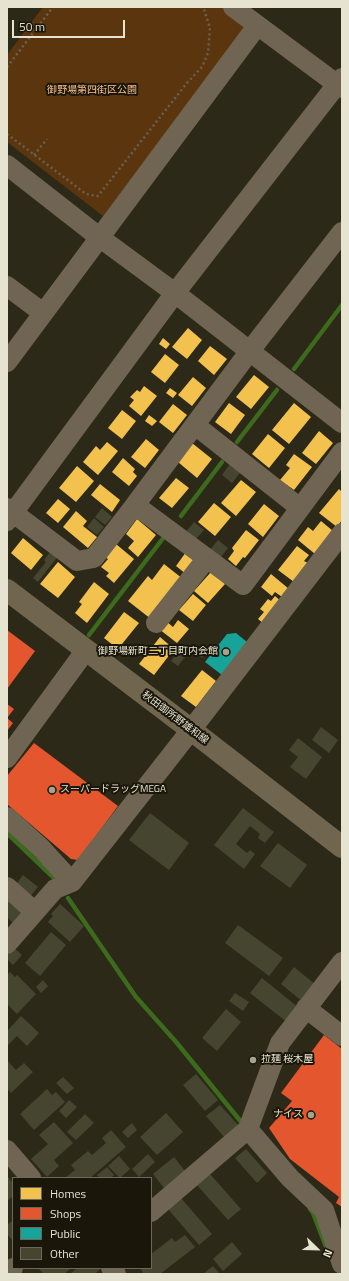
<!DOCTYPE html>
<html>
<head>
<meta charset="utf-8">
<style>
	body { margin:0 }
	#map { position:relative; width:349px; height:1281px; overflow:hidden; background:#2d2918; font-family:"Titillium Web",sans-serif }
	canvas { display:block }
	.frame { position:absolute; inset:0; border:8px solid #e7e3d1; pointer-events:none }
	.legend { position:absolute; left:12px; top:1177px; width:140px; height:92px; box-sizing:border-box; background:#1a170a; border:1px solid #6c695a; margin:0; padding:5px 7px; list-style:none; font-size:12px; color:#e7e3d1 }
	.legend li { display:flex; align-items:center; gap:8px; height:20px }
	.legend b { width:20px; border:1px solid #6c695a }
	.north { position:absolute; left:297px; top:1229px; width:40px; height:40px; -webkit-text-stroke:3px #1a170a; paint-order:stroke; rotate:113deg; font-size:11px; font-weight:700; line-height:16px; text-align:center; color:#e7e3d1 }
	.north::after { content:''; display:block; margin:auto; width:14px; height:18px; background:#e7e3d1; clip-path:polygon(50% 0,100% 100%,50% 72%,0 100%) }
	.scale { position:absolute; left:12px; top:20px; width:113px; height:18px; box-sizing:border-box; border:2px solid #e7e3d1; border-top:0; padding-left:5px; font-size:12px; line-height:14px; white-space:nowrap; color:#e7e3d1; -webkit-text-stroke:3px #1a170a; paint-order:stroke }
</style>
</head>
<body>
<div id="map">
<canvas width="349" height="1281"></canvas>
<div class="frame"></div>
<ul class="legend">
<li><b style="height:11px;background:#f2c14e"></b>Homes</li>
<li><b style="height:11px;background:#e4572e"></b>Shops</li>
<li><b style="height:11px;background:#17a398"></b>Public</li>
<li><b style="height:11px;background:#464630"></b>Other</li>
</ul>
<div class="north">N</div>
<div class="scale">50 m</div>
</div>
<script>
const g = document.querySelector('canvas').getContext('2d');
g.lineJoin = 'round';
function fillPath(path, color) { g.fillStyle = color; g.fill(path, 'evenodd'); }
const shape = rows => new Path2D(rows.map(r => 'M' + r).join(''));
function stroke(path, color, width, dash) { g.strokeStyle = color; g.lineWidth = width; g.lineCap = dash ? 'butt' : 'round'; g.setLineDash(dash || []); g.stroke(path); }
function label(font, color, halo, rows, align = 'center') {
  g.font = font + ' "Titillium Web","Noto Sans JP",sans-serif'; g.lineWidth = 4; g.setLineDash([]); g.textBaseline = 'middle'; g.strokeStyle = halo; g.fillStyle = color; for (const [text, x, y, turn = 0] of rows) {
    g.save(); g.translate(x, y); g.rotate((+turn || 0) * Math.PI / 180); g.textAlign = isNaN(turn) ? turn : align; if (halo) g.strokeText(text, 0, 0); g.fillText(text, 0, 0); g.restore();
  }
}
const green = shape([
	[43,7,222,7,247,26,103,216,7,142,7,55]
]);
const homes = shape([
	[188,328,202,340,187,359,172,347],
	[163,338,170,344,166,349,159,344],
	[210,346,227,359,214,375,198,361],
	[165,354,179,365,165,383,151,372],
	[254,375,269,387,251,409,236,397],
	[193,377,206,388,192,406,178,395],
	[144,386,157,396,141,416,129,406,134,400,130,397,137,390,140,392],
	[170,388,177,393,173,398,166,393],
	[229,403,245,415,231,434,215,422],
	[294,403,311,417,289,444,272,430],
	[173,404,187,415,173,433,159,422],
	[122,410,136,421,122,439,108,428],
	[149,415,157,421,152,426,145,421],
	[319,431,333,443,316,464,302,453],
	[268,434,285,448,269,468,252,454],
	[146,439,159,450,145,468,131,457],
	[107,442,118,451,98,475,83,462,96,446,100,450],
	[192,443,212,459,197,478,178,462],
	[294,454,312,467,294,490,280,480,290,468,286,465],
	[123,458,135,469,133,472,137,476,129,486,112,472],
	[77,466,94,481,76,502,59,488],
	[176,478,189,488,172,508,159,498],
	[241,480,256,492,236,516,221,503],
	[100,484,120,500,112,512,91,495],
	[339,489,342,492,342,520,337,527,319,513],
	[58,499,70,509,58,523,46,513],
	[214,503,231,517,215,536,198,522],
	[264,504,279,516,263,537,248,524],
	[76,511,87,521,83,526,97,537,88,548,63,527],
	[137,519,156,535,138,557,128,548,134,541,126,534],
	[321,521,333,531,315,554,298,540,308,527,313,531],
	[246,530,259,540,245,558,243,557,236,566,228,559,234,551,232,548],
	[23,538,43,555,31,570,11,553],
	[116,544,134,559,114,583,106,576,109,573,101,567,108,559,105,557],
	[297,546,309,555,304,561,308,563,294,582,278,570],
	[186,552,197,561,186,574,176,566],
	[58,562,75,577,58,598,40,584],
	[164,564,183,579,151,619,128,601,148,576,152,580],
	[211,572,225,584,208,603,194,591],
	[271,574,289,589,282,597,275,592,272,596,261,587],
	[94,582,109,594,87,623,75,613,82,604,79,602],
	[193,594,206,605,193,621,179,610],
	[275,596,282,602,264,624,258,619,264,612,260,609,268,599,271,601],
	[124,612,139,623,118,649,104,638],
	[178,620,189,629,177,643,159,629,166,621,173,627],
	[160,637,174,649,154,675,139,664],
	[202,670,216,681,196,707,181,696]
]);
const shops = shape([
	[7,630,35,651,7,689],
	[7,704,14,709,7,718,13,723,7,731],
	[34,743,118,806,78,860,71,859,7,804,7,776],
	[324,1035,342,1049,342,1207,336,1203,339,1197,290,1159,269,1128,292,1101,281,1093]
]);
const public = shape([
	[236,633,247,642,222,675,205,662,227,634]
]);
const stream = shape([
	[294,369,342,305],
	[237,442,277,390],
	[181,516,222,462],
	[89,635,164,537],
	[7,833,53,877],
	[68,898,136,997,177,1043,242,1123],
	[310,1209,313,1213,328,1252]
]);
const building = shape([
	[230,464,240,473,232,483,222,475],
	[102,508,112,517,105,525,95,517],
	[94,518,104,527,97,535,87,527],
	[194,522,204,530,195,540,186,532],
	[218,540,228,548,220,558,210,550],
	[51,551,58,556,38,582,33,578,46,562,44,560],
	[197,647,205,654,202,658,194,652],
	[179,651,185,657,178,666,171,661],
	[321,727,338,740,329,753,312,740],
	[298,738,322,757,306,779,290,767,298,757,289,750],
	[243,808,274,832,265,843,258,838,260,834,250,826,236,844,247,853,250,850,255,854,244,869,214,845],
	[150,813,189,843,169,870,129,840],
	[278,843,307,865,290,888,260,866],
	[23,875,38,887,28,899,14,887],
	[8,899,23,911,13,923,7,917,7,901],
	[60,904,84,926,70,942,48,922,53,916,51,914],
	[238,925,283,958,269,976,225,943],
	[51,932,66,945,40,976,25,963],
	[12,946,22,955,13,965,7,959,7,952],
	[294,967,316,985,303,1002,281,984],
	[10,972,15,977,17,975,36,994,17,1014,7,1004,7,975],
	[262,978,299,1008,288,1023,250,993],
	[43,980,48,986,41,993,36,987],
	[235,993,249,1002,243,1011,229,1001],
	[226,1009,241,1022,217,1051,202,1038],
	[21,1016,39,1033,27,1046,17,1036,7,1046,7,1031],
	[7,1060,16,1070,24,1063,33,1072,11,1093,9,1090,7,1092],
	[196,1074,218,1100,205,1111,183,1085],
	[63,1077,74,1088,67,1094,56,1083],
	[47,1089,52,1095,56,1092,65,1102,34,1130,20,1114],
	[69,1100,77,1107,66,1118,59,1111],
	[220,1105,239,1126,225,1138,206,1116],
	[166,1113,183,1132,157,1155,140,1137],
	[85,1114,94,1123,76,1140,67,1132],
	[54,1122,73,1143,54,1160,59,1166,47,1177,31,1159,48,1144,39,1135],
	[132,1123,137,1130,128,1138,122,1132],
	[111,1130,126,1147,90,1178,65,1178,75,1170,71,1165,88,1151,92,1155,106,1143,102,1138],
	[246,1149,267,1173,257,1183,235,1158],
	[148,1154,155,1162,139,1177,132,1169],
	[119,1156,130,1169,120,1178,108,1166],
	[174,1157,185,1171,164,1188,153,1174],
	[107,1167,114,1175,111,1178,100,1178,97,1175],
	[210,1174,241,1209,228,1220,197,1185],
	[8,1177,13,1183,13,1196,7,1201,7,1178],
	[181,1198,212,1234,199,1245,168,1209],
	[13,1220,13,1241,7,1234,7,1225],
	[185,1235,195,1247,160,1274,144,1274,140,1268,151,1268,151,1254,172,1238,175,1242],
	[232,1242,242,1254,223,1271,213,1259],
	[213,1266,220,1274,203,1274],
	[38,1268,71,1268,64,1274,44,1274],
	[77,1268,99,1268,100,1269,95,1274,70,1274]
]);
const path = shape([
	[7,67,53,7],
	[7,134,86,194,98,196,187,83,202,67,208,53,210,28,204,9,201,7],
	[34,155,47,139]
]);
const minor = shape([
	[233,7,342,88],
	[7,165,99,237,175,293,342,423],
	[7,286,43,313],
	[7,362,257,26],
	[195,425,300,508],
	[135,505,249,352,342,232],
	[7,508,77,561,94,558,135,505,243,585,342,452],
	[7,521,175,293,342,78],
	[156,623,207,558],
	[7,758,86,650],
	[7,817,41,848,72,882],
	[7,887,35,912],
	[7,944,55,889,72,882,191,730,342,533],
	[306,1008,342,1036],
	[248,1129,290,1178,324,1210,342,1264],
	[7,1150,31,1178],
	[151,1212,248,1129,280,1043,342,962],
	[111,1268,116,1274],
	[10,1274,13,1268]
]);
const major = shape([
	[7,590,181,722,342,847]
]);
const markers = [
	[226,652,4,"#a6a290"],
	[52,790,4,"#a6a290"],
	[253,1060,4,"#a6a290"],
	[311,1115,4,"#a6a290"]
];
const parkNames = [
	["御野場第四街区公園",92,91]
];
const poiNames = [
	["御野場新町二丁目町内会館",218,652],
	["スーパードラッグMEGA",60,790,"left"],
	["拉麺 桜木屋",261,1060,"left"],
	["ナイス",303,1115]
];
const streetNames = [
	["秋田御所野雄和線",175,718,37]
];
fillPath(green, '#5b350e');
fillPath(homes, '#f2c14e');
fillPath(shops, '#e4572e');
fillPath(public, '#17a398');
stroke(stream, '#3c6b1d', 4.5);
fillPath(building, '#464630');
stroke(path, '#686152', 2.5, [2, 3]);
stroke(minor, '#6f6552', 20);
stroke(major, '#70654f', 22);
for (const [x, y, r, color] of markers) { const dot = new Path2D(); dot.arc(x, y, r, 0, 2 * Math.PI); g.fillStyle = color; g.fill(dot); stroke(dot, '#1a170a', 1.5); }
label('10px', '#f8bc8b', '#1a170a', parkNames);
label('10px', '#e7e3d1', '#1a170a', poiNames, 'right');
label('10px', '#e7e3d1', '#1a170a', streetNames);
</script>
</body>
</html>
